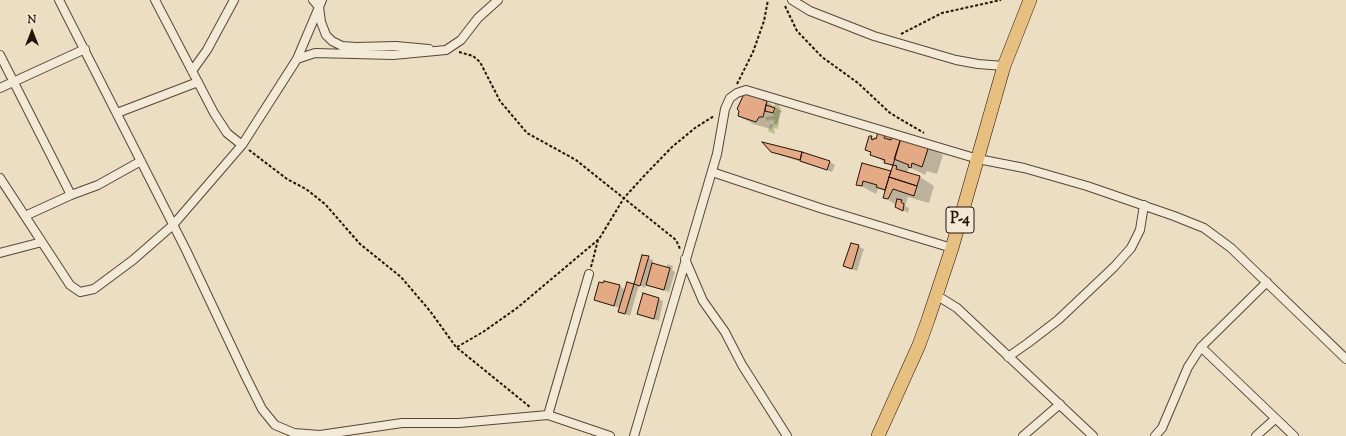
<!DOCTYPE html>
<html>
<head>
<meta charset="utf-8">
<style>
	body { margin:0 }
	#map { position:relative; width:1346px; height:436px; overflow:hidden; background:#ebdec2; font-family:"Sorts Mill Goudy",serif }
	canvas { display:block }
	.north { position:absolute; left:12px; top:12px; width:40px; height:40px; -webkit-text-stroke:3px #f2ead7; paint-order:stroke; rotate:0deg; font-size:11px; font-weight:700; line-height:16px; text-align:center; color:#261206 }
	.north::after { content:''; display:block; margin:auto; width:14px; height:18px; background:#261206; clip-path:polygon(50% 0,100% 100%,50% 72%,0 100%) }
</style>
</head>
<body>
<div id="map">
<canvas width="1346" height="436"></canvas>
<div class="north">N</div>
</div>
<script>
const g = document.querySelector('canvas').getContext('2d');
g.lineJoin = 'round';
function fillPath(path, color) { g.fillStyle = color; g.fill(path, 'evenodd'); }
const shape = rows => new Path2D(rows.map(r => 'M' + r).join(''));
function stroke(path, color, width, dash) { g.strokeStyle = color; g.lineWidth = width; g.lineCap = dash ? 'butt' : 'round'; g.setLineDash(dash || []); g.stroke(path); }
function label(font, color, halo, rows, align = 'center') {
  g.font = font + ' "Sorts Mill Goudy",serif'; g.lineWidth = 4; g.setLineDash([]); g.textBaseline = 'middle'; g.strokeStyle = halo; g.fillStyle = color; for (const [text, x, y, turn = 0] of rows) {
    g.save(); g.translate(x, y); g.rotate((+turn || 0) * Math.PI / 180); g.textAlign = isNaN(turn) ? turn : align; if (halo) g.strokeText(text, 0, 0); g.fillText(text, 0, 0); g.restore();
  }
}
const green = shape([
	[775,104,778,104,782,112,780,113,778,129,774,128,775,134,768,131,770,125,774,124,774,119,772,121,769,117,770,120,767,121,765,117,774,116,773,113,776,111,775,108,778,108,774,107]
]);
const shadow = shape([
	[763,99,781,111,777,125,774,124,771,129,753,124,739,116],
	[885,135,893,140,929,147,943,155,937,174,927,171,925,175,909,167,907,173,920,177,934,186,929,203,908,197,905,206,909,208,908,213,884,197,886,192,883,190,878,189,876,194,857,184,862,165,891,173,893,167,871,154,872,153,866,149,871,137,876,140],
	[765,144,830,162,835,165,832,172,777,154],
	[851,244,864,249,857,271,844,266],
	[643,256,653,260,652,264,667,268,667,264,673,266,672,270,675,272,669,292,646,284,645,288,639,285,630,316,619,311,620,308,595,300,620,286,625,290,634,286],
	[658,299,663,301,659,321,638,314]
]);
const building = shape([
	[744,94,759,96,763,98,763,100,767,101,763,117,759,117,756,122,738,116,739,111,737,109,744,94],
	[766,105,775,108,773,113,765,111,766,105],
	[878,132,885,134,884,138,891,140,893,136,901,138,893,165,884,163,885,160,870,155,871,152,865,150,869,136,872,136,871,139,873,140,874,138,876,139,878,132],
	[901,138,929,146,922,167,912,163,911,168,908,167,909,165,894,159,901,138],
	[762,142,802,152,800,160,771,152,762,142],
	[802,152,830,161,827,170,800,161,802,152],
	[862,163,891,171,885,190,876,187,877,185,863,181,862,186,856,185,862,163],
	[893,165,897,166,896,169,920,176,917,186,889,177,893,165],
	[889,177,917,186,914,196,893,189,888,199,883,198,889,177],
	[897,199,902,200,901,202,904,204,903,211,895,207,897,199],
	[851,243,859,245,852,269,843,266,851,243],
	[642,255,649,256,640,286,634,284,642,255],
	[652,263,670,268,664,290,646,285,652,263],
	[604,281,620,285,614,306,594,300,599,282,603,283,604,281],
	[627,282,634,284,625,314,618,312,627,282],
	[643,293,659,298,654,319,637,314,643,293]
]);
const path = shape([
	[785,6,797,31,822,57,858,83,890,113,924,133],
	[901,34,942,13,1001,0],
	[459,52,473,56,480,62,500,101,527,133,576,160,676,240,680,249],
	[737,84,753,52,764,21,768,0],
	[249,150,287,179,306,189,325,204,360,244,401,277,430,311,456,347,530,407],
	[591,267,598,240],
	[457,347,483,332,517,308,599,239,624,198,643,177,672,147,695,128,714,116]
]);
const minor = shape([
	[59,0,186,250,246,377,262,409,275,425,294,433,320,435,402,423,459,423,548,415,610,436],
	[155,0,214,113,227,133,242,145],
	[313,0,319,7,321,22,326,35,332,41,342,46,356,47,396,46,429,49],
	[792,0,810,11,874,36,956,60,978,64,1004,66],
	[0,55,71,195],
	[297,59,322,0],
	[192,71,207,50,234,0],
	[0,88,85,49],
	[117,113,198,82],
	[712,172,823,209,952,248],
	[0,178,70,285,80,292,94,289,133,260,173,225,242,145,297,59,315,53,393,55,446,50,461,40,478,18,498,0],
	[25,216,71,195,98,185,141,161],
	[0,253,42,242],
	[685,259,703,301,725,332,742,365,787,436],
	[1267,282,1201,347,1294,436],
	[936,295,957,308,1093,436],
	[1008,357,1028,343,1058,320,1114,267,1131,248,1140,230,1144,205],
	[548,415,589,274],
	[634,436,717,154,725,109,730,98,737,93,746,90,978,159,1024,168,1087,186,1174,216,1204,228,1231,248,1346,359],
	[1023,436,1060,404],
	[1155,436,1162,428,1188,367,1201,347],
	[1256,436,1275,419]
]);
const trunk = shape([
	[878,436,919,345,928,320,952,248,1004,66,1030,0]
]);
const shields = [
	[960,220,28]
];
const shieldNames = [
	["P-4",960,220]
];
fillPath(green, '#bebf8f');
fillPath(shadow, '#0003');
fillPath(building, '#e4aa86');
stroke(building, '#261206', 1);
stroke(minor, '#574535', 10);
stroke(trunk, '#261206', 14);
stroke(path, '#261206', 2, [3, 2]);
stroke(minor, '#f2ead7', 8);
stroke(trunk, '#e6bf81', 13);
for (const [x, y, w] of shields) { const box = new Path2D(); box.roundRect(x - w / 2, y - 13, w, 26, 3); g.fillStyle = '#f2ead7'; g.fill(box); stroke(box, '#261206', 1); }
label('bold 15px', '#261206', null, shieldNames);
</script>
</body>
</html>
